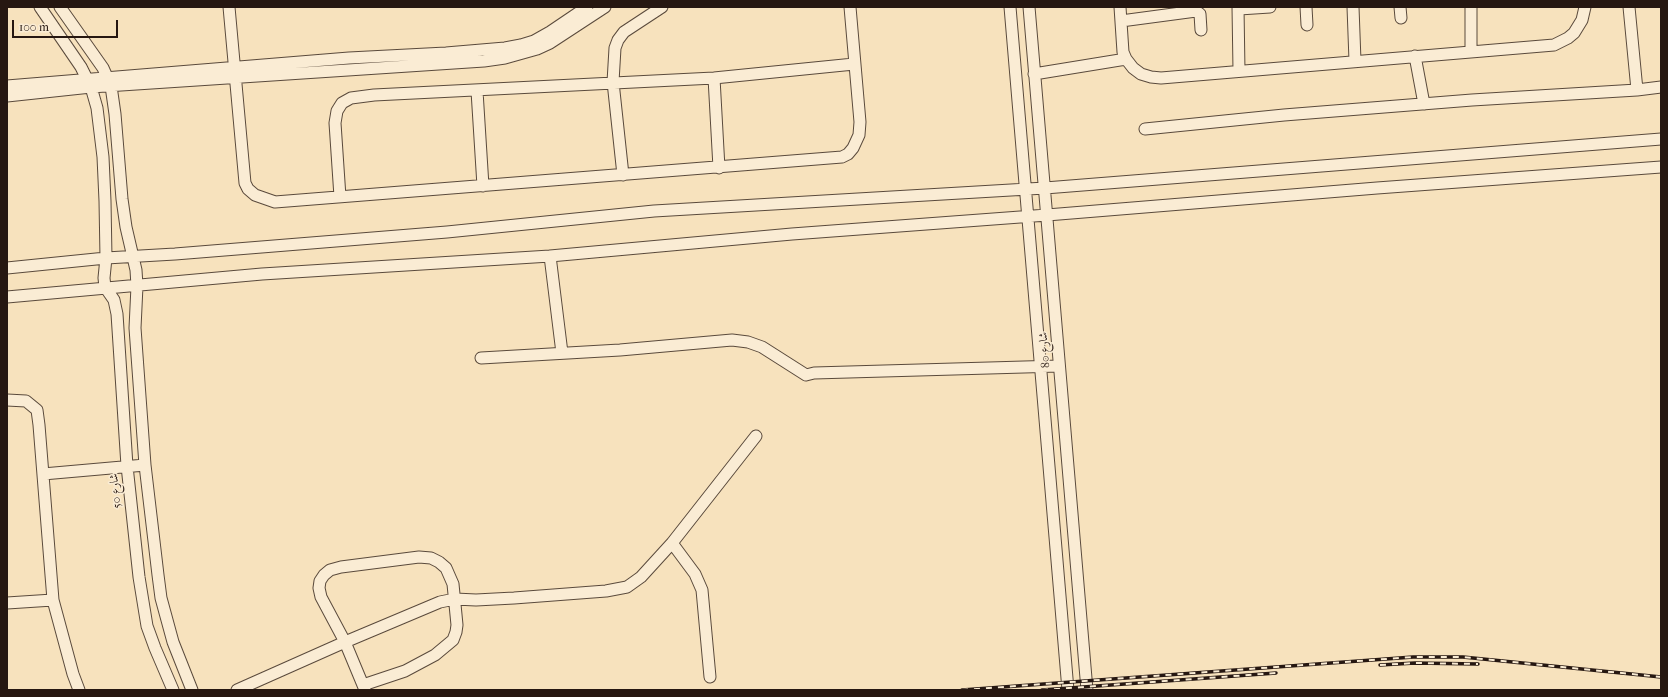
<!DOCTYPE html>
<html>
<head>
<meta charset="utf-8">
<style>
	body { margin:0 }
	#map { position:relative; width:1668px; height:697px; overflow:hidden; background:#f7e2bd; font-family:"IM FELL French Canon",serif }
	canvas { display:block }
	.frame { position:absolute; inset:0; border:8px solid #261711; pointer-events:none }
	.scale { position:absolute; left:12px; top:20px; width:106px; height:18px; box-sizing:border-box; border:2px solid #261711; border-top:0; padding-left:5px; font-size:12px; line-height:14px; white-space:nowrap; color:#261711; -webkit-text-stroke:3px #faecd4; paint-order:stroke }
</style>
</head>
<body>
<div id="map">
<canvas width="1668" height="697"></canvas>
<div class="frame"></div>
<div class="scale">100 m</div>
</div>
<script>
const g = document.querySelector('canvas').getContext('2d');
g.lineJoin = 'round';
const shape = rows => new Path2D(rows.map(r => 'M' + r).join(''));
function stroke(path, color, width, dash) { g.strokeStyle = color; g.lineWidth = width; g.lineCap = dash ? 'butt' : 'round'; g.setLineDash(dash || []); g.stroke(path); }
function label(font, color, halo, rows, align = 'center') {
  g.font = font + ' "IM FELL French Canon",Amiri,serif'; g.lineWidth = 3; g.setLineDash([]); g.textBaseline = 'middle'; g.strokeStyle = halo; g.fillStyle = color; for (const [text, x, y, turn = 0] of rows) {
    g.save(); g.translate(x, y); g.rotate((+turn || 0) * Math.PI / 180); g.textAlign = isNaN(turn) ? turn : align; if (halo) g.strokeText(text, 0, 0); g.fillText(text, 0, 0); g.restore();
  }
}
const minor = shape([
	[40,7,81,67,91,87,97,108,103,157,105,201,106,258,104,278,105,287,114,300,117,314,127,466,139,577,147,626,155,648,173,690],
	[60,7,103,68,111,86,115,114,122,199,126,227,136,270,137,286,135,328,145,465,158,575,161,598,173,642,192,690],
	[229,7,245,183,248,189,255,195,275,202,842,157,848,154,853,148,859,135,860,122,850,7],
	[1010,7,1068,690],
	[1029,7,1087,690],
	[1120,7,1123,52,1126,59,1133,68,1141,74,1151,77,1161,78,1554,45,1568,38,1574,33,1582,20,1585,7],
	[1238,7,1239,71],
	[1306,7,1307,25],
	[1353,7,1355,61],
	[1400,7,1401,18],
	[1471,7,1471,52],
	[1629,7,1637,90],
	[1239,9,1270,7],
	[1121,21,1196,11,1200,14,1201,30],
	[1415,56,1424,104],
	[1034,74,1126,59],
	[714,78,719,168],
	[7,86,349,58,446,53,505,48,521,45,534,41,550,32,587,7],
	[477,91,483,186],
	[7,96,91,87,484,61,505,58,537,49,550,43,605,7],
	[1145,129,1284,115,1472,100,1637,90,1661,87],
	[623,175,613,82,615,48,618,40,624,32,662,7],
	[340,197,335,123,337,111,342,103,351,98,374,95,714,78,854,64],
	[550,256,562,353],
	[7,268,106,258,175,254,447,232,654,211,1045,188,1661,139],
	[7,297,262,274,550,256,792,234,1047,215,1377,188,1661,167],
	[481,358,620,350,732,340,748,342,762,347,806,375,814,373,1059,366],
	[7,400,26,401,37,410,39,425,53,600,73,674,79,690],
	[43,474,145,465],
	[672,543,695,574,702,590,710,677],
	[7,603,53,600],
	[363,685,405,671,435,655,453,640,456,632,457,625,453,584,446,568,439,562,431,558,419,557,341,567,330,570,324,575,320,581,319,588,321,597,345,642,365,690],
	[237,690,345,642,440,602,455,599,476,600,514,598,606,591,627,587,641,577,672,543,756,436]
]);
const rail = shape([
	[1380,665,1415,663,1478,664],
	[962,690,1413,657,1463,657,1661,677],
	[1042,690,1276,673]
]);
const streetNames = [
	["شارع 80",1045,350,-95],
	["شارع 50",116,491,-96]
];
stroke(minor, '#5a4a3c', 13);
stroke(minor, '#faecd4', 11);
stroke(rail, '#261711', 3.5);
stroke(rail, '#faecd4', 2, [6]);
label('12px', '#261711', '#faecd4', streetNames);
</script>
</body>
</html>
